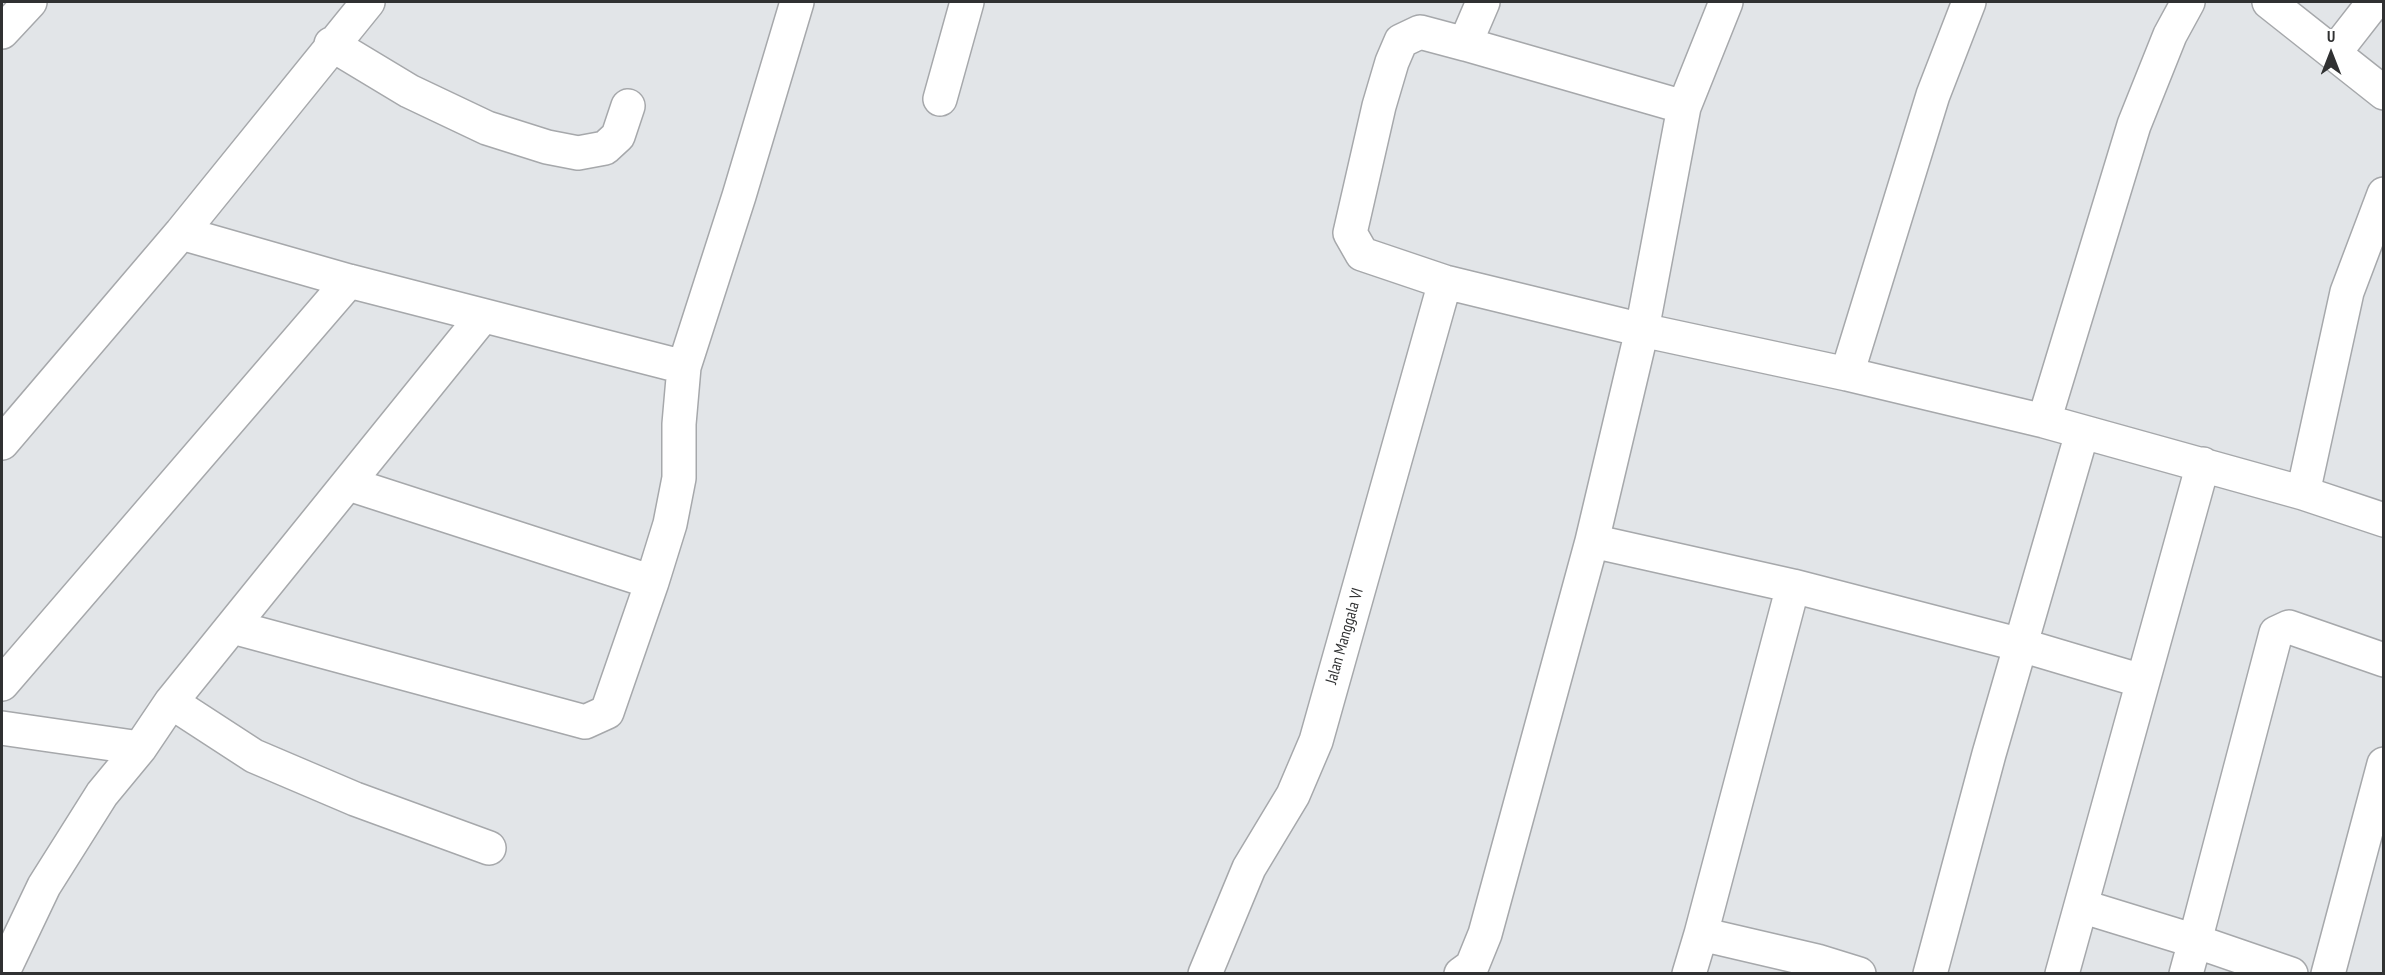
<!DOCTYPE html>
<html>
<head>
<meta charset="utf-8">
<style>
	body { margin:0 }
	#map { position:relative; width:2385px; height:975px; overflow:hidden; background:#e2e5e8; font-family:"PT Sans Narrow",sans-serif }
	canvas { display:block }
	.frame { position:absolute; inset:0; border:3px solid #303132; pointer-events:none }
	.north { position:absolute; left:2301px; top:24px; width:60px; height:60px; -webkit-text-stroke:4px #fff; paint-order:stroke; rotate:0deg; font-size:16px; font-weight:700; line-height:24px; text-align:center; color:#303132 }
	.north::after { content:''; display:block; margin:auto; width:21px; height:27px; background:#303132; clip-path:polygon(50% 0,100% 100%,50% 72%,0 100%) }
</style>
</head>
<body>
<div id="map">
<canvas width="2385" height="975"></canvas>
<div class="frame"></div>
<div class="north">U</div>
</div>
<script>
const g = document.querySelector('canvas').getContext('2d');
g.lineJoin = 'round';
const shape = rows => new Path2D(rows.map(r => 'M' + r).join(''));
function stroke(path, color, width, dash) { g.strokeStyle = color; g.lineWidth = width; g.lineCap = dash ? 'butt' : 'round'; g.setLineDash(dash || []); g.stroke(path); }
function label(font, color, halo, rows, align = 'center') {
  g.font = font + ' "PT Sans Narrow",sans-serif'; g.lineWidth = 5; g.setLineDash([]); g.textBaseline = 'middle'; g.strokeStyle = halo; g.fillStyle = color; for (const [text, x, y, turn = 0] of rows) {
    g.save(); g.translate(x, y); g.rotate((+turn || 0) * Math.PI / 180); g.textAlign = isNaN(turn) ? turn : align; if (halo) g.strokeText(text, 0, 0); g.fillText(text, 0, 0); g.restore();
  }
}
const minor = shape([
	[2269,2,2384,93],
	[2,32,30,2],
	[331,44,409,91,487,128,547,147,578,153,605,148,618,136,628,106],
	[1465,44,1420,32,1401,41,1392,62,1379,106,1350,233,1362,254,1445,282,1642,330,1684,107,1465,44,1483,2],
	[2335,52,2374,2],
	[940,99,967,2],
	[1684,107,1726,2],
	[181,233,349,281,684,367,679,424,679,478,670,524,652,582,607,712,585,722,233,627],
	[684,367,739,196,797,2],
	[1847,374,1933,95,1969,2],
	[2044,421,2134,125,2170,35,2188,2],
	[2,443,181,233,368,2],
	[349,484,652,582],
	[2303,493,2347,292,2384,194],
	[1793,586,2021,645,2142,681],
	[2,684,349,281],
	[171,702,254,756,355,799,489,848],
	[2,728,140,748],
	[2081,906,2195,941,2186,974],
	[2,974,44,886,102,794,140,748,171,702,483,316],
	[1205,974,1249,868,1293,795,1316,741,1445,282],
	[1461,974,1472,966,1485,934,1592,541],
	[1689,974,1701,934],
	[1859,974,1817,961,1701,934,1793,586,1592,541,1642,330,1847,374,2044,421,2303,493,2384,520],
	[1930,974,1989,754,2082,433],
	[2062,974,2203,464],
	[2291,974,2195,941,2276,633,2289,627,2384,660],
	[2328,974,2384,764]
]);
const streetNames = [
	["Jalan Manggala VI",1345,636,-74]
];
stroke(minor, '#a6a8ab', 36);
stroke(minor, '#fff', 33);
label('16px', '#303132', '#fff', streetNames);
</script>
</body>
</html>
